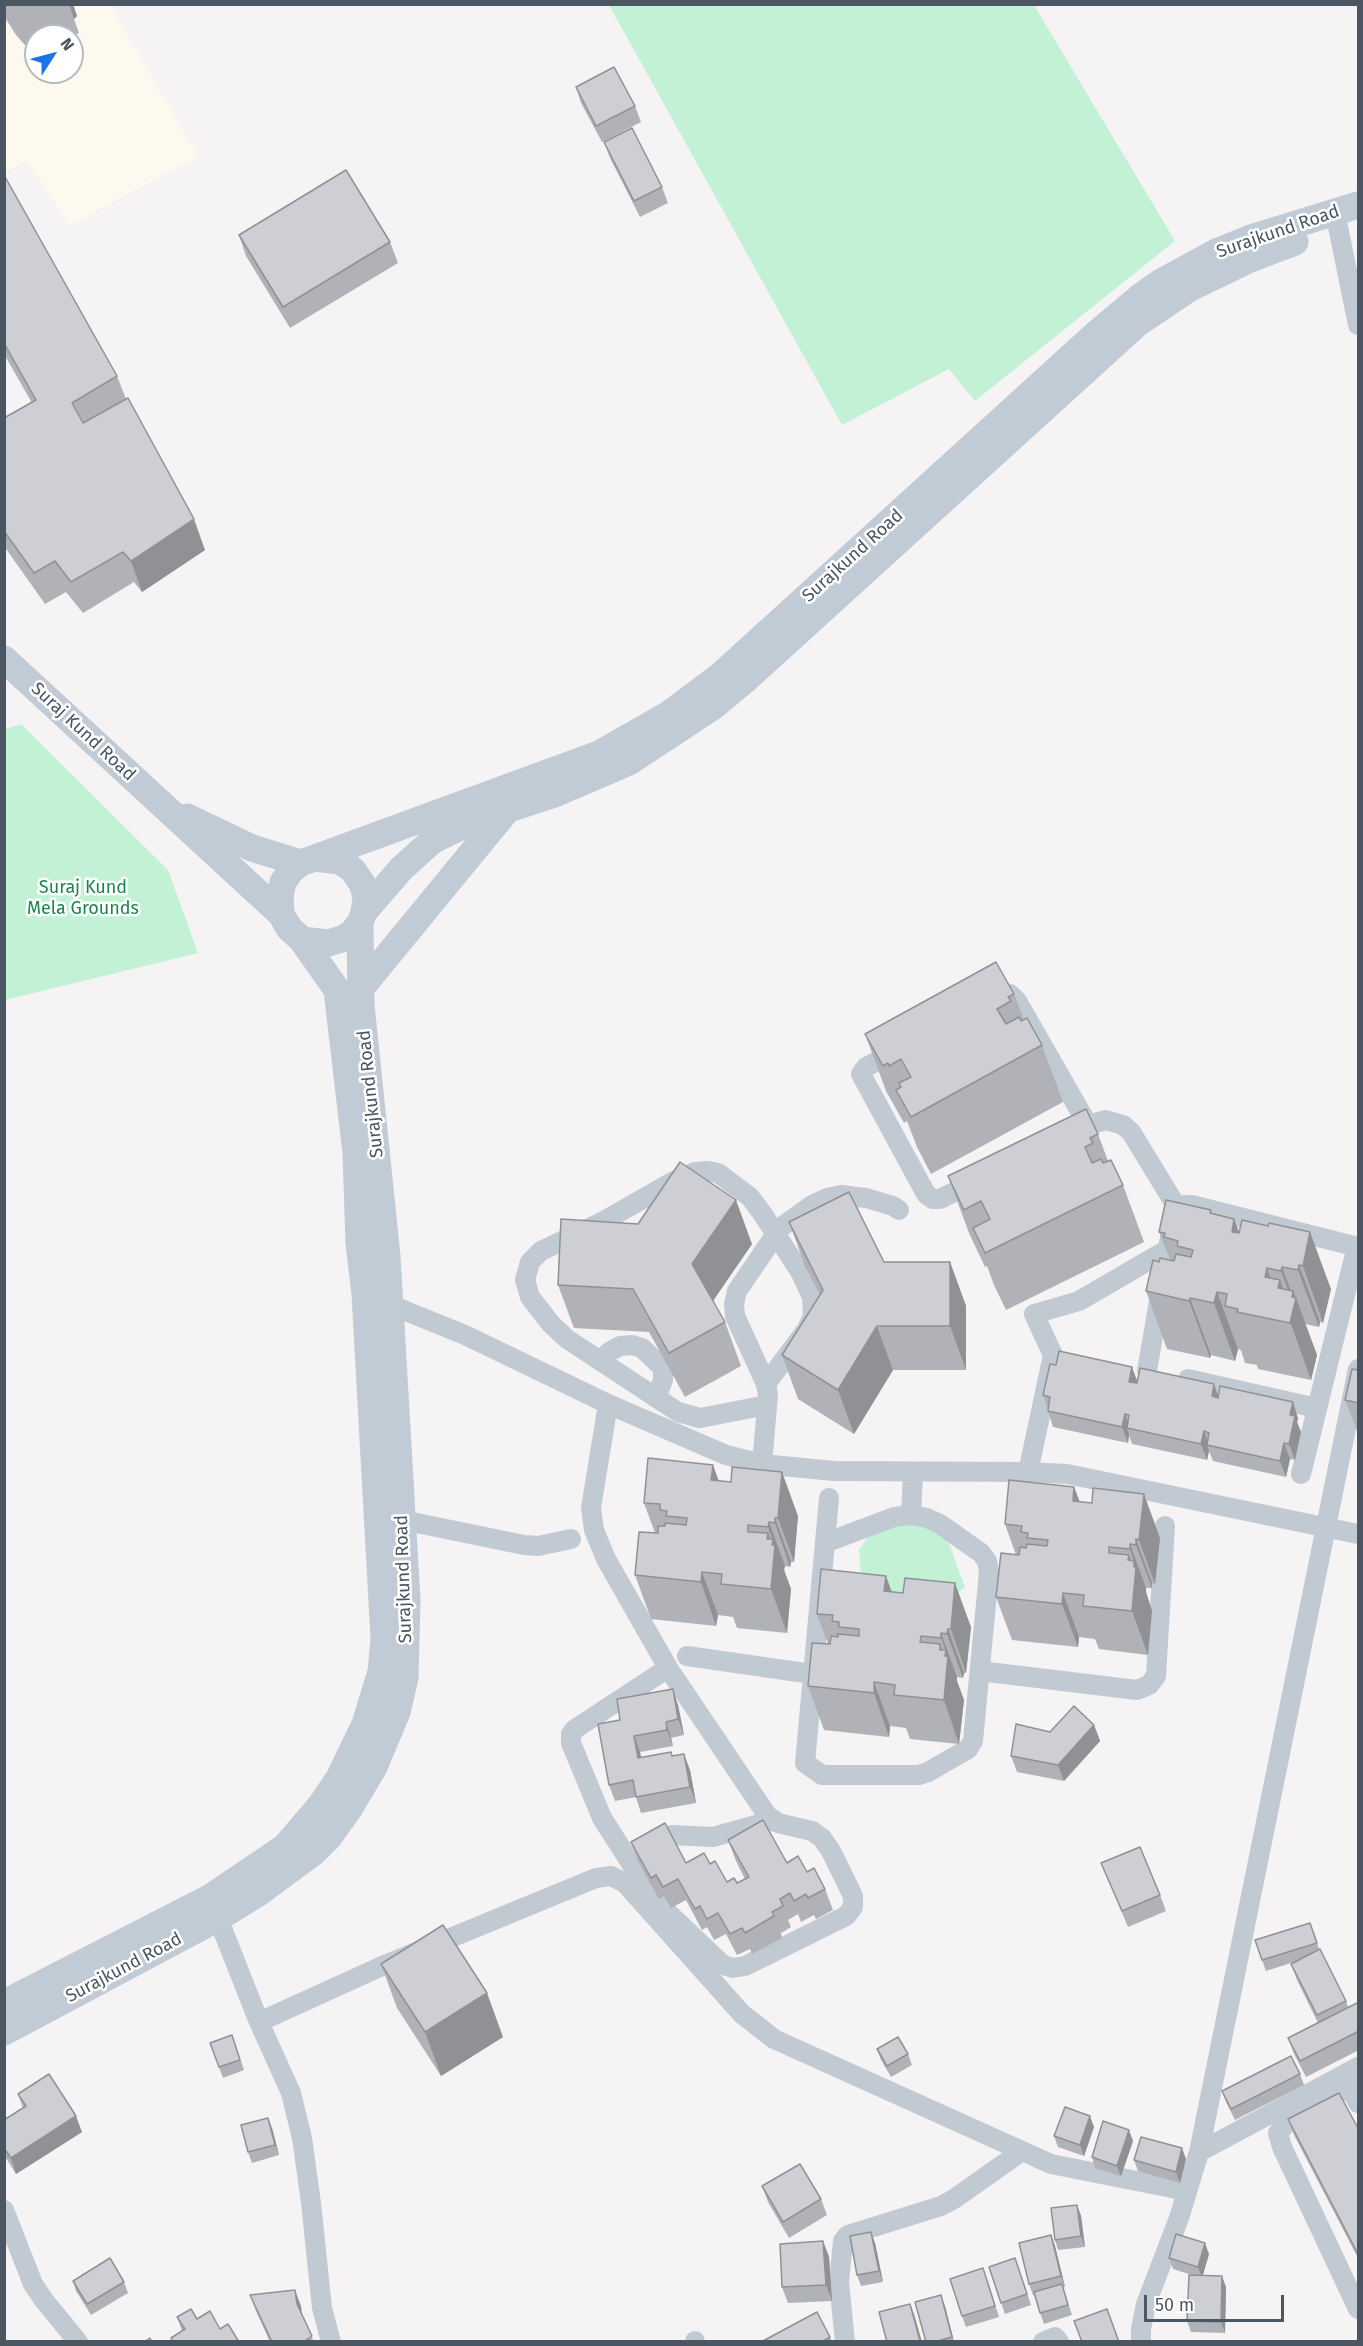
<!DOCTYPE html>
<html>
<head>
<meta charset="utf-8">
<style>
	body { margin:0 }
	#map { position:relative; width:1363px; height:2346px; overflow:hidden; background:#f5f3f3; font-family:"Fira Sans",sans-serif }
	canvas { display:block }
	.frame { position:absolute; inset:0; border:6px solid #4a5661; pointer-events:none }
	.north { position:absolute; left:24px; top:24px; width:60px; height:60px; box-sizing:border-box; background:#fff; border:2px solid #b7bbc0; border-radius:50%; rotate:54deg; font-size:16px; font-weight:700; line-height:24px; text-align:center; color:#4a5661 }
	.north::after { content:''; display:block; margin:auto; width:21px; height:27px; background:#1a73e8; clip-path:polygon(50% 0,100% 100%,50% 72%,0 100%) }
	.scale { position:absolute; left:1144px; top:2295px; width:140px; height:27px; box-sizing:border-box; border:3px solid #4a5661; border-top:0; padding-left:8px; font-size:18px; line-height:21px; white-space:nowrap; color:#4a5661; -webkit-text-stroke:4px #fff; paint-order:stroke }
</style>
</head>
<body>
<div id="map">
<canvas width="1363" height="2346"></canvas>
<div class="frame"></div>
<div class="north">N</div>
<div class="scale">50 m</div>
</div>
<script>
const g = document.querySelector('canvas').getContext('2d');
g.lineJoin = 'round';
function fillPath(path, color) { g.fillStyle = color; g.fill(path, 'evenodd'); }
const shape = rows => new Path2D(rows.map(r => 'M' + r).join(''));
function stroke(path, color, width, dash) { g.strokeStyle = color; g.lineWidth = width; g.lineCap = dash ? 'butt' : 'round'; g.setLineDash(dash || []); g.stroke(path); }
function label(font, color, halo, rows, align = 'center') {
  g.font = font + ' "Fira Sans",sans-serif'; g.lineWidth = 5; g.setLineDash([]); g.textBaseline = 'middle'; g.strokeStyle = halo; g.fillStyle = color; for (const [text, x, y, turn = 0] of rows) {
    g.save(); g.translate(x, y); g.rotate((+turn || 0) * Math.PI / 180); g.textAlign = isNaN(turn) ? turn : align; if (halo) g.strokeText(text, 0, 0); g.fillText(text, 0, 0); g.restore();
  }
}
const commercial = shape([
	[5,5,110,5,198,156,69,226,27,160,5,173],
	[36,36,72,36,72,72,36,72]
]);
const green = shape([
	[609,5,1034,5,1175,241,975,401,949,369,842,425],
	[21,724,168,870,198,953,5,1000,5,729],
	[924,1520,948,1541,965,1587,944,1606,889,1607,861,1574,859,1550,870,1534,885,1522]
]);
const street = shape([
	[1335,212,1358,325],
	[995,997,1002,994,1010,994,1017,1001,1088,1125],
	[898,1050,866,1067,861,1074,926,1194,933,1199,940,1199,976,1181],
	[1069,1134,1088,1125,1106,1120,1123,1125,1131,1132,1178,1209],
	[381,1301,465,1335,608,1404,726,1455,762,1464,834,1471,1028,1472,1067,1474,1358,1534],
	[601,1361,609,1352,620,1346,632,1345,642,1348,663,1368,663,1380,656,1398],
	[1147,1371,1174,1214,1178,1209,1185,1205,1192,1205,1358,1247],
	[1188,1379,1317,1408],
	[766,1384,807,1329,813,1316,812,1297,801,1273,762,1213,750,1197,718,1173,708,1171,695,1172,674,1181,604,1221,541,1251,530,1262,525,1280,530,1297,551,1324,567,1339,678,1412,700,1418,767,1405],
	[608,1404,591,1508,594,1530,606,1559,668,1668,767,1815,778,1823,812,1831,822,1838,831,1851,853,1896,853,1907,846,1916,745,1966,733,1968,723,1965,664,1909,650,1893,602,1818,571,1743,571,1734,575,1729,668,1668],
	[762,1464,768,1395,766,1384,735,1316,734,1304,737,1291,780,1228,812,1205,827,1198,841,1195,866,1198,893,1206,899,1210],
	[1028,1472,1053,1355,1034,1314,1079,1301,1170,1248],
	[1301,1474,1357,1246],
	[911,1515,913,1473],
	[402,1520,524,1545,538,1546,571,1539],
	[825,1543,894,1517,911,1515,927,1518,940,1524,981,1553,987,1561,989,1572,973,1741,968,1749,928,1772,919,1775,822,1775,805,1763,829,1498],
	[687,1656,812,1674],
	[980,1671,1137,1690,1149,1685,1156,1676,1165,1526],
	[646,1846,672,1835,713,1837,774,1820],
	[214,1908,259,2022,291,2093,302,2138,311,2203,322,2308,331,2342],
	[259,2022,380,1967,596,1878,611,1876,625,1883,742,2014,774,2039,1051,2164,1187,2191],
	[1358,2082,1291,2119,1278,2133,1282,2147,1358,2309],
	[1350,2087,1358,2103],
	[1199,2152,1358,2067],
	[4,2210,33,2284,43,2299,78,2342],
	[695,2341,695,2342],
	[845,2342,839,2282,843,2241,848,2235,941,2206,954,2199,1022,2151],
	[1043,2342,1055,2337,1059,2342],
	[1141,2342,1141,2329,1146,2304,1179,2218,1199,2152,1358,1369]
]);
const secondary = shape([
	[4,659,281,914,289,928,302,940,328,943,342,939,352,933,360,923,364,912,366,899,363,885,353,870,340,861,315,858,300,863,290,872,283,882,280,895,281,914],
	[187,817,252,848,300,863],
	[315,858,599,754,669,714,721,675,1097,333,1141,296,1161,282,1216,252,1251,238,1358,205],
	[364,912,401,869,432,841,472,821,552,795,629,762,714,706,744,681,1138,323,1190,288,1250,259,1295,242],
	[361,988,508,809],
	[4,2003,211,1897,285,1847,320,1806,339,1778,365,1724,381,1672,384,1638,365,1294,359,1243,356,1153,337,990,302,940],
	[4,2032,218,1918,260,1892,314,1852,329,1837,349,1809,374,1767,397,1712,405,1678,407,1600,387,1256,361,1005,360,923]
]);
const wall = shape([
	[4,4,73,4,77,16,74,19,79,33,72,36,36,36,36,51,32,53,16,35,4,16],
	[576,87,635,106,641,122,602,142,581,103],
	[604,142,662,187,668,203,640,217,610,158],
	[4,175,117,376,126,399,205,550,142,592,134,582,83,613,66,592,45,604,4,546,4,418,32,403,4,354],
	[239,235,390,242,398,263,290,328,246,256],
	[1014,994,1024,1020,1042,1045,1063,1102,931,1174,917,1147,907,1121,904,1123,886,1091,865,1034],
	[1098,1134,1108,1161,1123,1185,1144,1242,1006,1310,994,1285,987,1266,985,1267,969,1233,948,1176],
	[1212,1214,1234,1219,1239,1232,1268,1226,1331,1289,1323,1323,1320,1322,1319,1327,1305,1324,1317,1355,1311,1380,1258,1369,1257,1365,1245,1363,1241,1350,1238,1349,1235,1361,1211,1355,1210,1358,1167,1349,1146,1291,1159,1262,1170,1260,1159,1232],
	[789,1222,884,1262,950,1262,966,1306,966,1370,893,1370,854,1434,798,1399,782,1355,820,1295,805,1266],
	[638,1224,752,1244,713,1301,725,1322,741,1366,685,1397,649,1332,574,1328,558,1285],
	[1359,1368,1359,1436,1345,1400],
	[1137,1381,1218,1396,1298,1418,1297,1422,1301,1432,1295,1460,1290,1459,1286,1477,1213,1461,1209,1451,1207,1460,1132,1444,1129,1435,1128,1443,1053,1427,1043,1395],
	[718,1480,798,1516,794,1562,791,1562,790,1567,785,1566,784,1570,791,1589,787,1633,737,1628,733,1617,718,1615,716,1626,651,1619,635,1575,655,1533,644,1503],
	[1074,1487,1080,1502,1160,1538,1155,1584,1152,1583,1152,1588,1146,1588,1146,1592,1152,1611,1148,1655,1099,1649,1095,1639,1079,1637,1078,1647,1012,1640,996,1597,1016,1555,1005,1524],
	[891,1591,971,1627,966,1673,964,1673,963,1678,957,1677,957,1681,964,1700,959,1744,910,1739,906,1728,890,1726,889,1737,824,1730,808,1686,828,1644,817,1614],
	[678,1705,684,1735,671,1738,673,1746,640,1752,641,1757,671,1752,673,1756,690,1770,696,1803,641,1813,636,1797,615,1801,609,1785,620,1720],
	[1094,1725,1100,1741,1064,1781,1017,1772,1011,1756,1050,1732],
	[728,1840,787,1863,807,1872,825,1889,833,1910,816,1919,814,1915,801,1922,798,1914,788,1920,791,1927,781,1933,782,1938,752,1954,750,1949,737,1955,726,1934,714,1940,707,1927,702,1930,686,1900,671,1908,664,1896,659,1899,639,1863,631,1842,686,1863,710,1864,727,1882,737,1883,745,1879,736,1861],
	[1101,1863,1160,1895,1166,1911,1128,1927],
	[1310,1923,1319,1949,1346,2001,1348,2007,1359,2002,1359,2050,1306,2077,1294,2054,1288,2038,1318,2023,1297,1980,1291,1964,1294,1962,1266,1971,1262,1960],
	[381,1964,503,2037,441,2076,397,2008],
	[232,2035,244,2070,223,2078,210,2043],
	[877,2049,908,2054,912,2065,891,2077,881,2060],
	[1300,2074,1304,2085,1235,2120,1226,2102,1222,2091],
	[18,2094,82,2132,16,2174,4,2155,4,2120,23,2108],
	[1288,2119,1359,2130,1359,2260,1294,2135],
	[1094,2127,1084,2156,1058,2147,1054,2136],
	[272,2128,279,2155,252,2163,248,2152],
	[1133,2141,1121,2176,1095,2168,1092,2157],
	[1186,2159,1180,2183,1138,2171,1134,2160],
	[762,2186,821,2199,827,2215,789,2238,768,2202],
	[1077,2205,1081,2216,1085,2247,1058,2250,1055,2240],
	[1051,2235,1055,2246,1065,2287,1063,2287,1072,2315,1044,2324,1034,2295,1033,2295,1029,2284],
	[823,2241,829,2257,832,2301,788,2303,782,2287],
	[875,2243,883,2282,861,2286,857,2275],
	[1209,2254,1203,2275,1226,2287,1225,2333,1191,2332,1187,2321,1192,2275,1173,2269,1169,2258],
	[1015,2258,1031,2305,1005,2314,989,2267],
	[987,2279,999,2317,966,2327,962,2316],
	[73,2281,124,2282,128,2293,91,2315,76,2291],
	[250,2295,301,2306,302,2315,314,2342,270,2342,256,2311],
	[945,2306,954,2342,926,2342],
	[177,2317,197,2319,220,2329,239,2342,172,2342,171,2338,182,2331],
	[830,2337,832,2342,761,2342]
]);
const shadedWall = shape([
	[69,4,73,4,77,16,74,19],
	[194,519,205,550,142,592,131,561],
	[736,1200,752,1244,708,1308,692,1264],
	[1234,1219,1255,1276,1232,1232],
	[1310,1232,1331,1289,1323,1323,1303,1266],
	[950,1262,966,1306,966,1370,950,1326],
	[1299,1265,1320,1322,1319,1327,1298,1270],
	[1282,1267,1292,1294,1293,1291,1296,1298,1317,1355,1311,1380,1278,1288,1280,1280,1292,1315,1294,1306,1281,1271],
	[1267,1268,1286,1322,1265,1277],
	[1217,1292,1238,1349,1235,1361,1214,1303],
	[1190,1298,1211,1355,1210,1358,1189,1301],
	[877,1326,893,1370,854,1434,838,1390],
	[1132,1367,1138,1383,1135,1398,1129,1382],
	[1214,1384,1220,1401,1212,1396],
	[1293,1402,1298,1418,1297,1422,1301,1432,1295,1460,1289,1444,1290,1415],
	[1125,1414,1130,1428,1127,1428,1129,1435,1128,1443,1122,1427],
	[1204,1431,1209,1446,1207,1445,1209,1451,1207,1460,1201,1444],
	[1284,1443,1290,1459,1286,1477,1280,1461],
	[713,1465,729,1509,711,1480],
	[782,1472,798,1516,794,1562,778,1518],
	[1074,1487,1090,1530,1073,1501],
	[1144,1494,1160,1538,1155,1584,1139,1540],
	[775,1518,791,1562,790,1567,775,1523],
	[769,1522,785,1566,784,1570,791,1589,787,1633,771,1589,767,1539,768,1533,775,1552,772,1545,773,1541,768,1527],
	[1136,1539,1152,1583,1152,1588,1136,1545],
	[1130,1544,1146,1588,1146,1592,1152,1611,1148,1655,1132,1611,1128,1560,1129,1555,1136,1574,1134,1567,1134,1562,1130,1549],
	[702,1572,718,1615,716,1626,701,1582],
	[886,1576,902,1620,884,1591],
	[955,1583,971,1627,966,1673,951,1629],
	[1063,1593,1079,1637,1078,1647,1062,1604],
	[948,1629,964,1673,963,1678,947,1634],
	[941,1633,957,1677,957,1681,964,1700,959,1744,944,1700,940,1644,947,1663,945,1656,946,1651,941,1638],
	[874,1682,890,1726,889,1737,874,1693],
	[673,1689,678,1705,684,1735,678,1719],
	[666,1722,671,1738,673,1746,667,1730],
	[1094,1725,1100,1741,1064,1781,1058,1765],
	[634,1736,640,1752,644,1774,638,1758],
	[684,1754,690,1770,696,1803,690,1787],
	[487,1993,503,2037,441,2076,425,2032],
	[76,2116,82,2132,16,2174,11,2158],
	[1090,2116,1094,2127,1084,2156,1080,2145],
	[268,2118,272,2128,279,2155,275,2145],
	[1129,2130,1133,2141,1121,2176,1117,2166],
	[1182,2148,1186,2159,1180,2183,1176,2172],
	[1077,2205,1081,2216,1085,2247,1081,2236],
	[871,2232,875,2243,883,2282,879,2271],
	[1051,2235,1055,2246,1065,2287,1061,2276],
	[823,2241,829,2257,832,2301,826,2285],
	[1205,2243,1209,2254,1202,2278,1198,2267],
	[1222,2276,1226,2287,1225,2333,1221,2322],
	[295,2290,301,2306,302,2320,297,2304],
	[941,2295,945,2306,954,2342,952,2337],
	[910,2304,914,2314,922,2342,920,2341]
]);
const building = shape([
	[614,67,635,106,596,126,576,87,614,67],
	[632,128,662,187,634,201,604,142,632,128],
	[346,170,390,242,283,307,239,235,346,170],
	[4,175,117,376,72,403,83,423,128,398,194,519,131,561,123,552,71,582,55,561,34,573,4,531,4,418,36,400,4,343,4,175],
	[996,962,1014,994,1008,997,1011,1001,997,1009,1006,1024,1019,1017,1021,1021,1027,1018,1042,1045,911,1117,896,1090,901,1087,899,1083,911,1077,901,1059,889,1066,888,1063,883,1066,865,1034,996,962],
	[1086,1109,1098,1134,1090,1138,1093,1143,1085,1147,1092,1163,1101,1159,1103,1163,1111,1160,1123,1185,985,1253,973,1228,990,1219,981,1201,964,1210,948,1176,1086,1109],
	[680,1162,736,1200,692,1264,725,1322,669,1353,633,1289,558,1285,561,1219,638,1224,680,1162],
	[849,1192,884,1262,950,1262,950,1326,877,1326,838,1390,782,1355,823,1290,789,1222,849,1192],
	[1166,1200,1211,1210,1210,1213,1234,1219,1232,1232,1239,1233,1242,1220,1268,1226,1269,1223,1310,1232,1303,1266,1299,1265,1298,1270,1282,1267,1281,1271,1267,1268,1265,1277,1280,1280,1278,1288,1293,1291,1292,1297,1296,1298,1290,1323,1237,1312,1238,1309,1225,1306,1227,1294,1217,1292,1214,1303,1190,1298,1189,1301,1146,1291,1153,1260,1159,1262,1160,1258,1174,1261,1176,1254,1191,1257,1193,1250,1177,1246,1178,1241,1164,1237,1165,1233,1159,1232,1166,1200],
	[1059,1351,1132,1367,1129,1382,1137,1383,1140,1368,1214,1384,1212,1396,1218,1398,1220,1386,1293,1402,1290,1415,1295,1416,1289,1444,1284,1443,1280,1461,1207,1445,1209,1433,1204,1431,1201,1444,1127,1428,1129,1415,1125,1414,1122,1427,1048,1411,1050,1397,1043,1395,1050,1364,1056,1365,1059,1351],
	[1359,1368,1359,1403,1345,1400,1352,1369,1358,1370,1359,1368],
	[648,1458,713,1465,711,1480,731,1482,732,1467,782,1472,778,1518,775,1518,775,1523,769,1522,768,1527,748,1525,748,1532,768,1533,767,1539,773,1539,772,1545,775,1545,771,1589,721,1584,722,1574,702,1572,701,1582,635,1575,639,1532,658,1533,658,1526,665,1526,665,1523,686,1525,687,1518,666,1516,667,1511,660,1510,660,1504,644,1503,648,1458],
	[1009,1480,1074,1487,1073,1501,1092,1503,1093,1488,1144,1494,1139,1540,1136,1539,1136,1545,1130,1544,1130,1549,1109,1547,1109,1553,1129,1555,1128,1560,1134,1561,1134,1567,1136,1567,1132,1611,1083,1606,1084,1595,1063,1593,1062,1604,996,1597,1001,1553,1019,1555,1020,1547,1026,1548,1027,1544,1047,1546,1048,1540,1027,1538,1028,1533,1021,1532,1022,1526,1005,1524,1009,1480],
	[821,1569,886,1576,884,1591,903,1593,905,1578,955,1583,951,1629,948,1629,947,1634,941,1633,941,1638,921,1636,920,1642,940,1644,940,1650,946,1650,945,1656,948,1656,944,1700,894,1695,895,1685,874,1682,874,1693,808,1686,812,1643,830,1644,831,1636,838,1637,838,1634,859,1636,859,1629,839,1627,839,1622,832,1621,833,1615,817,1614,821,1569],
	[673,1689,678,1719,666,1722,667,1730,634,1736,638,1758,671,1752,672,1756,684,1754,690,1787,636,1797,633,1780,609,1785,598,1724,620,1720,617,1699,673,1689],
	[1074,1706,1094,1725,1058,1765,1011,1756,1016,1724,1050,1732,1074,1706],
	[763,1820,787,1863,798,1856,807,1872,814,1868,825,1889,808,1898,806,1894,794,1901,790,1893,780,1899,783,1906,772,1912,774,1916,745,1933,742,1928,730,1934,718,1913,707,1919,700,1906,695,1909,678,1879,663,1887,656,1875,651,1878,631,1842,665,1823,686,1863,704,1853,710,1864,715,1861,727,1882,734,1878,737,1883,749,1877,728,1840,763,1820],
	[1140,1847,1160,1895,1122,1911,1101,1863,1140,1847],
	[1310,1923,1317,1943,1262,1960,1255,1940,1310,1923],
	[443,1925,487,1993,425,2032,381,1964,443,1925],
	[1320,1949,1346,2001,1317,2015,1291,1964,1320,1949],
	[1359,2002,1359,2031,1300,2061,1288,2038,1359,2002],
	[232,2035,240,2060,219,2067,210,2043,232,2035],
	[898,2037,908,2054,887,2066,877,2049,898,2037],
	[1291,2056,1300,2074,1231,2109,1222,2091,1291,2056],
	[49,2074,76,2116,11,2158,4,2148,4,2120,26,2106,18,2094,49,2074],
	[1339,2093,1359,2130,1359,2256,1288,2119,1339,2093],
	[1065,2107,1090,2116,1080,2145,1054,2136,1065,2107],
	[268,2118,275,2145,248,2152,241,2125,268,2118],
	[1103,2121,1129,2130,1117,2166,1092,2157,1103,2121],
	[1141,2137,1182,2148,1176,2172,1134,2160,1141,2137],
	[800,2164,821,2199,783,2222,762,2186,800,2164],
	[1077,2205,1081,2236,1055,2240,1051,2208,1077,2205],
	[871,2232,879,2271,857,2275,850,2236,871,2232],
	[1176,2234,1205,2243,1198,2267,1169,2258,1176,2234],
	[1051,2235,1061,2276,1029,2284,1019,2243,1051,2235],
	[823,2241,826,2285,782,2287,780,2244,823,2241],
	[110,2258,124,2282,87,2304,73,2281,110,2258],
	[1015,2258,1027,2294,1001,2303,989,2267,1015,2258],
	[983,2268,995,2306,962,2316,950,2279,983,2268],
	[1189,2275,1222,2276,1221,2322,1187,2321,1189,2275],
	[1062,2284,1068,2305,1040,2313,1034,2292,1062,2284],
	[295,2290,297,2304,312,2336,303,2342,272,2342,250,2295,295,2290],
	[941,2295,952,2337,934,2342,926,2342,915,2302,941,2295],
	[910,2304,920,2341,917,2342,887,2342,879,2312,910,2304],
	[191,2309,197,2319,210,2311,220,2329,228,2324,239,2342,173,2342,171,2338,185,2329,177,2317,191,2309],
	[1107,2309,1119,2342,1082,2342,1074,2321,1107,2309],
	[817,2312,830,2337,822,2342,761,2342,817,2312],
	[150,2338,152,2342,144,2342,150,2338]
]);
const streetNames = [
	["Surajkund Road",1278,232,-19],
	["Surajkund Road",853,556,-42],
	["Suraj Kund Road",83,732,43],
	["Surajkund Road",371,1094,-96],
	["Surajkund Road",404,1579,-92],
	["Surajkund Road",124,1968,-28]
];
const parkNames = [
	["Suraj Kund",83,888],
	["Mela Grounds",83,909]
];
fillPath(commercial, '#fdf9ef');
fillPath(green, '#c3f1d5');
stroke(street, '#c1cad2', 20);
stroke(secondary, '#c1cbd6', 27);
fillPath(wall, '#b0b2b7');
fillPath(shadedWall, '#909195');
fillPath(building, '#cdcfd5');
stroke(building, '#909195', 1.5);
label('18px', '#4a5661', '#fff', streetNames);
label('18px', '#17864f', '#fff', parkNames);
</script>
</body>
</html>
